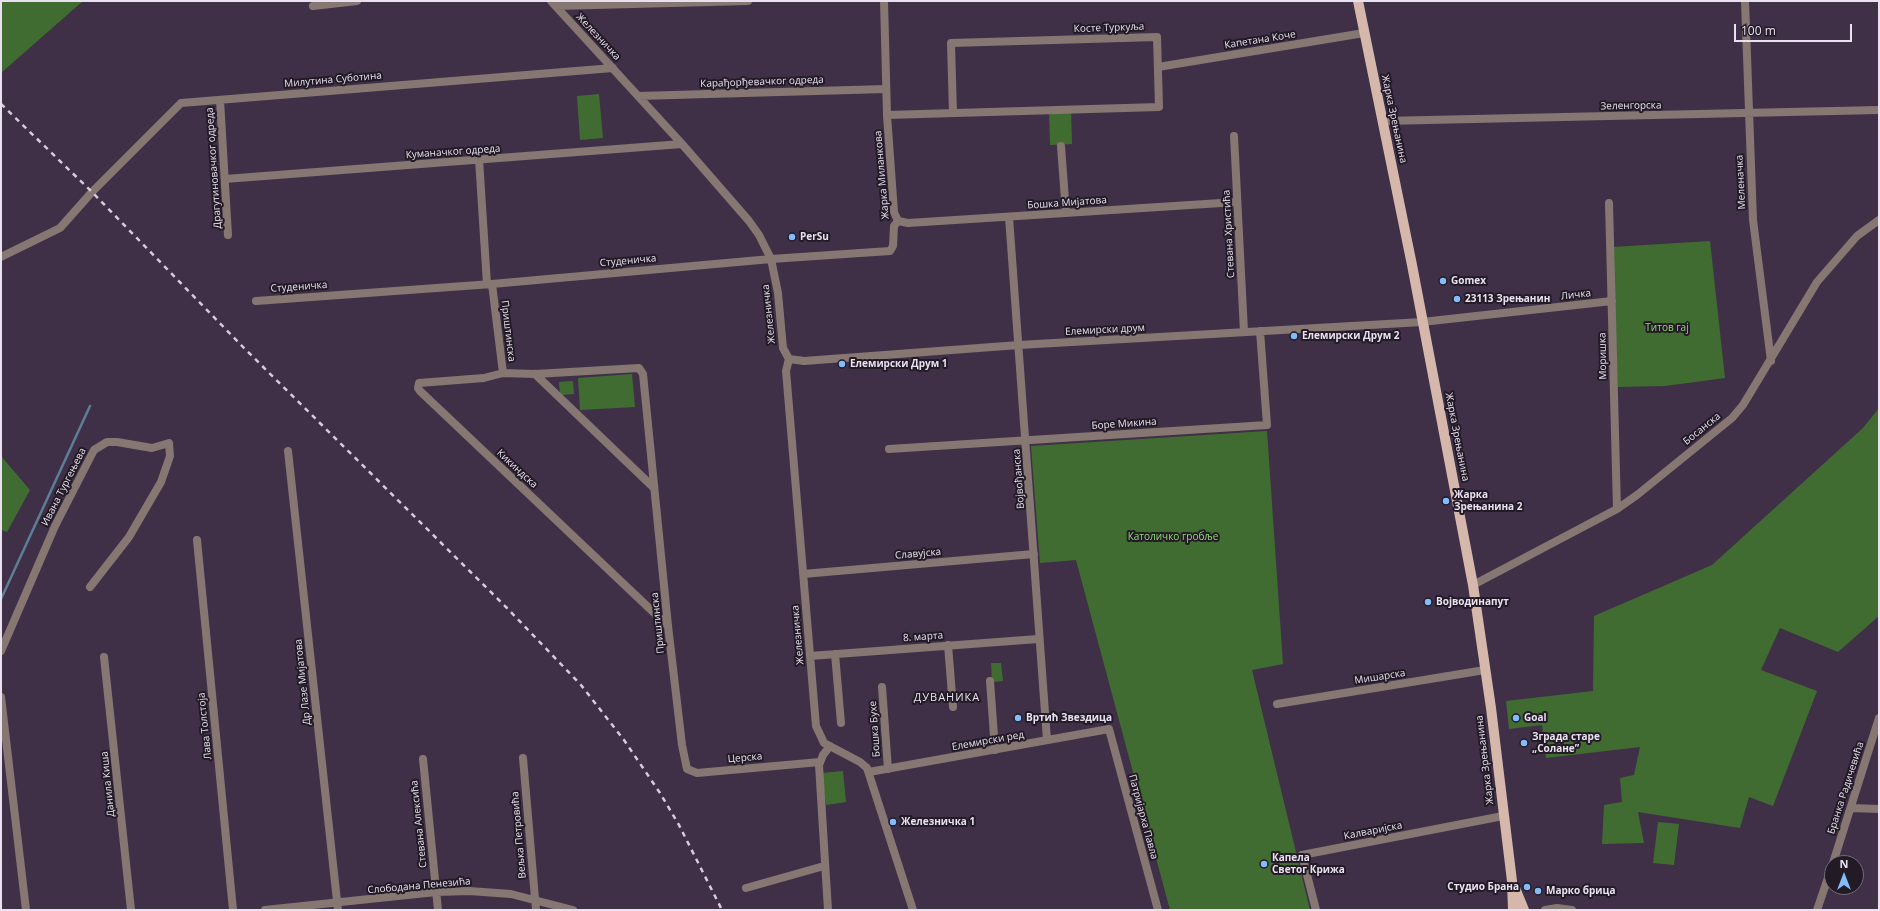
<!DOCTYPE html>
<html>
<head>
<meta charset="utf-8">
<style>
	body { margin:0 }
	#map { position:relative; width:1880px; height:911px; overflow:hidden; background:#3f3048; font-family:"Open Sans",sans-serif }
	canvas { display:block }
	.frame { position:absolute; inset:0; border:2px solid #e9e0f0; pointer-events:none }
	.north { position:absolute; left:1824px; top:855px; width:40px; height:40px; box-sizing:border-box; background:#221b26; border:1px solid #726a77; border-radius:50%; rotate:0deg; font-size:11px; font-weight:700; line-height:16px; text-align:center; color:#e9e0f0 }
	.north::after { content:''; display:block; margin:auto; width:14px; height:18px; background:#83bcfb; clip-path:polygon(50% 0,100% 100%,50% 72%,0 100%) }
	.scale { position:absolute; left:1734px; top:24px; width:118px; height:18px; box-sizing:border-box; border:2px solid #e9e0f0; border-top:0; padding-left:5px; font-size:12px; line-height:14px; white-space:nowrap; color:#e9e0f0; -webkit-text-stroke:3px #221b26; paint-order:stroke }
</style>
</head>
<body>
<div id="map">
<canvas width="1880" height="911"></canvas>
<div class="frame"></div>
<div class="north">N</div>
<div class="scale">100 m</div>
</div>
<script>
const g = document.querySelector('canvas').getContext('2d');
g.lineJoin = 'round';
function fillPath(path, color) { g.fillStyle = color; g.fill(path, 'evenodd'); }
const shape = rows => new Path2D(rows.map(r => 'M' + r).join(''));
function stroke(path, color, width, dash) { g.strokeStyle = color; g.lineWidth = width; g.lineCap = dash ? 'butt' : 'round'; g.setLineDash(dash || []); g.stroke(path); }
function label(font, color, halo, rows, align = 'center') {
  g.font = font + ' "Open Sans",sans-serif'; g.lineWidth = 4; g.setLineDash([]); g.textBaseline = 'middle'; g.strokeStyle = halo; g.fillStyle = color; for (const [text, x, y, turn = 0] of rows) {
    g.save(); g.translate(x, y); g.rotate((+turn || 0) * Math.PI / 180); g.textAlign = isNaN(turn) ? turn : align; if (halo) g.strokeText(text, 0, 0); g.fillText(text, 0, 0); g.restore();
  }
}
const green = shape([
	[1,1,83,1,1,73],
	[599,94,603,138,580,140,577,96],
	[1071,109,1072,144,1050,145,1049,110],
	[1710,241,1725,378,1665,386,1617,387,1613,247],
	[632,374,635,407,580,410,578,378],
	[573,381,574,394,560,395,559,382],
	[1879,408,1879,616,1838,652,1780,628,1761,670,1817,691,1773,806,1749,797,1740,828,1638,812,1644,843,1602,844,1604,805,1622,802,1620,778,1634,775,1640,747,1546,758,1542,725,1509,729,1506,701,1593,691,1594,616,1712,565,1863,428],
	[1267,431,1283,664,1252,670,1310,910,1170,910,1076,560,1040,563,1031,446],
	[1,456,30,490,7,532,1,530],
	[991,663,1001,663,1003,681,992,682],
	[843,771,846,802,826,805,822,773],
	[1658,822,1679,824,1674,865,1653,863]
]);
const stream = shape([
	[1,599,90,406]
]);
const minor = shape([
	[551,1,682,144,749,221,759,235,771,259,778,293,783,348,789,359],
	[884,1,887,115,894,212,898,221],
	[1745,1,1753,220,1771,361],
	[313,6,357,1],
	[556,6,748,1],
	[1158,67,1364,33],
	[638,96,886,89],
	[220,100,228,235],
	[887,115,1159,107,1157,37,951,43,953,113],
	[1383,121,1879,110],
	[1234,136,1244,332],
	[1061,146,1066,213],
	[479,159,487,284],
	[225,179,682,144],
	[1609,203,1617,509],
	[1009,217,1047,740],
	[898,221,908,223,1237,202],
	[1,257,60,228,92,192,181,103,613,68],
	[492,284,503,373],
	[256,301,492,284,771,259,890,251,893,246,894,226,898,221],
	[789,359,804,361,1019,345,1422,322,1612,301],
	[789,359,786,371,816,726,824,743,860,762,867,768,913,910],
	[535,374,654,488],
	[889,449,1267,425,1260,331],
	[288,451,338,910],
	[197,540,233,910],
	[803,574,1034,554],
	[1473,585,1617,509,1637,495,1732,418,1743,405,1817,282,1857,236,1879,220],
	[668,626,420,391,418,388,419,383,484,378,503,373,535,374,639,368,643,374,668,626,682,745,687,769,697,773,820,762],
	[948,645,953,707],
	[1,651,55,526,94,450,107,442,117,442,152,448,169,443,170,456,161,482,129,537,90,587],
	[835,654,841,723],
	[810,656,1038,639],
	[104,657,131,910],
	[990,681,995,750],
	[882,687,888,769],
	[1,697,26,910],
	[1277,704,1485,670],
	[523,758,536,910],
	[423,759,438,910],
	[869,772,1109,729,1158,910],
	[1851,808,1879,809],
	[1833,863,1879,718],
	[746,888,824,866],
	[265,910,436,892,469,891,511,894,573,910],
	[828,910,819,765,823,755,830,746],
	[1316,910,1302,855,1503,816],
	[1545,910,1557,908,1572,910],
	[1817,910,1832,866]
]);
const major = shape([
	[1358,1,1412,265,1473,585,1491,708,1512,881,1513,910],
	[1515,888,1524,910]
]);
const rail = shape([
	[1,104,92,192,244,348,507,608,581,685,624,740,660,793,679,825,722,910]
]);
const markers = [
	[792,237,4,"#83bcfb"],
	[1443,281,4,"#83bcfb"],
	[1457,299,4,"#83bcfb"],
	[1294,336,4,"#83bcfb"],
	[842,364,4,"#83bcfb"],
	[1446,501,4,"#83bcfb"],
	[1428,602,4,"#83bcfb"],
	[1018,718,4,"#83bcfb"],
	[1516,718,4,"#83bcfb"],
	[1524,743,4,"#83bcfb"],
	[893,822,4,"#83bcfb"],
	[1264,864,4,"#83bcfb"],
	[1527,887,4,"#83bcfb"],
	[1538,891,4,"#83bcfb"]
];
const streetNames = [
	["Косте Туркуља",1109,28,-2],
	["Железничка",598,37,47],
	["Капетана Коче",1260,40,-9],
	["Милутина Суботина",333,80,-5],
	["Карађорђевачког одреда",762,82,-2],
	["Зеленгорска",1631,106,-1],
	["Жарка Зрењанина",1394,119,78],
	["Куманачког одреда",453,152,-4],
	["Драгутиновачког одреда",214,168,-94],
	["Жарка Миланкова",882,175,-95],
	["Меленачка",1741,182,-93],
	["Бошка Мијатова",1067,203,-4],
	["Стевана Христића",1229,234,-93],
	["Студеничка",628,261,-5],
	["Студеничка",299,287,-4],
	["Личка",1576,295,-6],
	["Железничка",769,314,-96],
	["Елемирски друм",1105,330,-3],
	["Приштинска",508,331,83],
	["Моришка",1603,356,-91],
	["Боре Микина",1124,424,-4],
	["Босанска",1702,429,-39],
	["Жарка Зрењанина",1457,437,79],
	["Кикиндска",517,469,43],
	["Војвођанска",1019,479,-94],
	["Ивана Тургењева",64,487,-63],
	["Славујска",918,554,-5],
	["Приштинска",658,623,-96],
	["Железничка",798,635,-95],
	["8. марта",923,637,-4],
	["Мишарска",1380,677,-9],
	["Др Лазе Мијатова",303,682,-96],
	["Лава Толстоја",205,726,-96],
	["Бошка Бухе",875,729,-94],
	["Елемирски ред",988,741,-10],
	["Церска",745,758,-5],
	["Жарка Зрењанина",1485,760,-97],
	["Данила Киша",108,784,-96],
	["Бранка Радичевића",1846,788,-72],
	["Патријарха Павла",1143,817,75],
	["Стевана Алексића",419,824,-96],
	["Калваријска",1373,831,-11],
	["Вељка Петровића",519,835,-95],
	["Слободана Пенезића",419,886,-5]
];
const poiNames = [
	["PerSu",800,237],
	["Gomex",1451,281],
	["23113 Зрењанин",1465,299],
	["Елемирски Друм 2",1302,336],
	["Елемирски Друм 1",850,364],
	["Жарка",1454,495],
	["Зрењанина 2",1454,507],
	["Војводинапут",1436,602],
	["Вртић Звездица",1026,718],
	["Goal",1524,718],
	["Зграда старе",1532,737],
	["„Солане”",1532,749],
	["Железничка 1",901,822],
	["Капела",1272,858],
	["Светог Крижа",1272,870],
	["Студио Брана",1519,887,"right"],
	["Марко брица",1546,891]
];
const parkNames = [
	["Титов гај",1667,328],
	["Католичко гробље",1173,537]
];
const neighbourhoodNames = [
	["ДУВАНИКА",947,698]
];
fillPath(green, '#416c31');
stroke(stream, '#5c7f98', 2.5);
stroke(minor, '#877772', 8);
stroke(major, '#d6b7ac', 10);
stroke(rail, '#d5ccdc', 2.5, [5, 5]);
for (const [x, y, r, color] of markers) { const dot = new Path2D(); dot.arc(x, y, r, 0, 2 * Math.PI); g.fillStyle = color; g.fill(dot); stroke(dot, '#221b26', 1.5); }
label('10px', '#e9e0f0', '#221b26', streetNames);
label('bold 10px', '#e9e0f0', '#221b26', poiNames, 'left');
label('10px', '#90da74', '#221b26', parkNames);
g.letterSpacing = '1px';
label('11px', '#e9e0f0', '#221b26', neighbourhoodNames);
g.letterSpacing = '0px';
</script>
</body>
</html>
